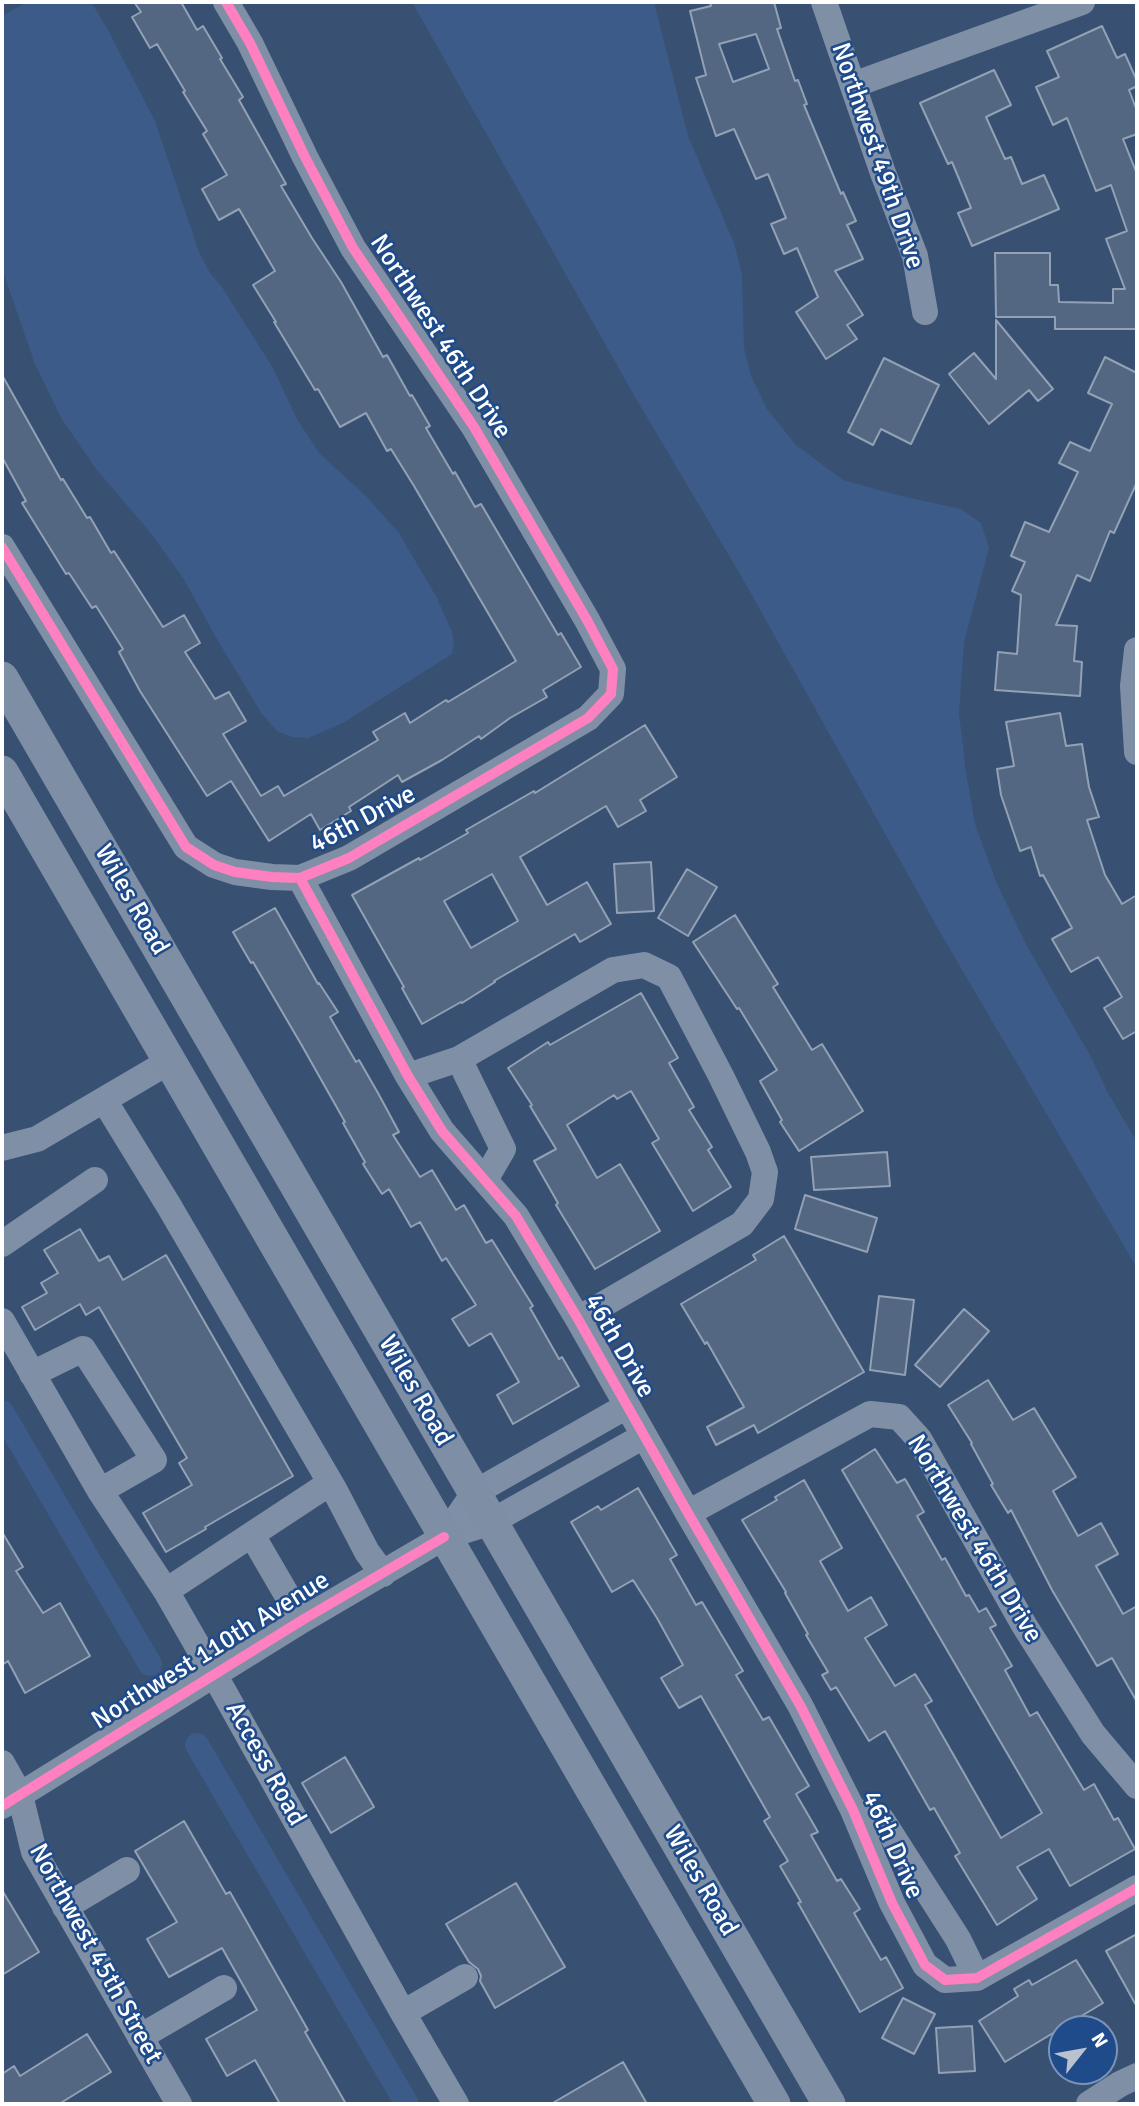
<!DOCTYPE html>
<html>
<head>
<meta charset="utf-8">
<style>
	body { margin:0 }
	#map { position:relative; width:1139px; height:2106px; overflow:hidden; background:#385072; font-family:Signika,sans-serif }
	canvas { display:block }
	.frame { position:absolute; inset:0; border:4px solid #fff; pointer-events:none }
	.north { position:absolute; left:1048px; top:2015px; width:70px; height:70px; box-sizing:border-box; background:#1f4b8b; border:2px solid #7993b9; border-radius:50%; rotate:59deg; font-size:19px; font-weight:700; line-height:28px; text-align:center; color:#fff }
	.north::after { content:''; display:block; margin:auto; width:24px; height:32px; background:#b9c2ce; clip-path:polygon(50% 0,100% 100%,50% 72%,0 100%) }
</style>
</head>
<body>
<div id="map">
<canvas width="1139" height="2106"></canvas>
<div class="frame"></div>
<div class="north">N</div>
</div>
<script>
const g = document.querySelector('canvas').getContext('2d');
g.lineJoin = 'round';
function fillPath(path, color) { g.fillStyle = color; g.fill(path, 'evenodd'); }
const shape = rows => new Path2D(rows.map(r => 'M' + r).join(''));
function stroke(path, color, width, dash) { g.strokeStyle = color; g.lineWidth = width; g.lineCap = dash ? 'butt' : 'round'; g.setLineDash(dash || []); g.stroke(path); }
function label(font, color, halo, rows, align = 'center') {
  g.font = font + ' Signika,sans-serif'; g.lineWidth = 5; g.setLineDash([]); g.textBaseline = 'middle'; g.strokeStyle = halo; g.fillStyle = color; for (const [text, x, y, turn = 0] of rows) {
    g.save(); g.translate(x, y); g.rotate((+turn || 0) * Math.PI / 180); g.textAlign = isNaN(turn) ? turn : align; if (halo) g.strokeText(text, 0, 0); g.fillText(text, 0, 0); g.restore();
  }
}
const water = shape([
	[27,2,89,2,93,5,107,28,155,121,199,252,210,273,222,287,273,368,297,419,319,453,366,496,399,533,437,598,452,632,454,643,452,654,343,723,308,738,292,737,277,731,262,714,218,641,183,578,149,531,96,469,61,418,35,364,2,269,2,16],
	[412,2,654,2,688,136,734,243,742,274,744,348,751,376,767,409,796,445,843,480,897,495,961,509,981,523,989,548,964,642,959,713,966,772,975,824,997,884,1027,946,1090,1055,1108,1093,1137,1142,1137,1268,941,934,744,581,635,397]
]);
const canal = shape([
	[2,1412,150,1664],
	[197,1745,407,2104]
]);
const building = shape([
	[134,2,181,2,197,30,203,26,222,58,220,59,243,97,239,100,286,184,281,186,312,238,341,282,383,357,387,355,410,396,412,395,430,426,426,428,453,474,455,472,475,507,481,504,558,635,561,633,581,667,543,690,547,697,510,718,481,739,479,736,442,760,402,782,398,775,349,807,351,811,320,830,311,814,269,841,231,781,207,796,140,691,119,652,123,649,96,606,92,608,69,573,66,574,22,503,26,501,2,457,2,375,61,480,63,479,87,518,90,517,111,553,114,551,163,627,184,615,200,643,185,652,215,699,229,692,246,721,223,734,261,796,278,786,284,796,378,740,373,732,405,713,410,723,446,700,448,702,516,661,414,486,391,449,387,451,366,413,340,427,318,389,315,390,274,322,276,322,253,285,275,271,239,209,219,220,202,189,227,175,203,134,207,131,183,92,185,91,157,44,150,48,132,17,141,12,134,2],
	[710,2,774,2,781,28,777,29,795,81,798,80,807,104,804,105,841,194,843,192,856,221,847,225,863,259,835,271,863,315,847,325,857,339,826,359,796,312,818,297,797,248,784,254,771,224,786,218,768,174,756,179,734,129,716,136,696,78,706,75,690,11,711,6,710,2],
	[756,34,769,69,733,82,719,44,756,34],
	[1102,26,1117,58,1125,54,1137,81,1137,86,1129,90,1137,111,1137,134,1123,139,1137,174,1137,329,1055,329,1055,317,996,317,995,253,1050,253,1050,285,1058,285,1059,302,1113,303,1113,289,1125,289,1106,239,1127,231,1111,185,1096,191,1067,118,1053,125,1036,87,1059,77,1047,51,1102,26],
	[994,70,1011,105,986,117,1005,159,1011,157,1022,184,1044,175,1059,209,972,246,958,213,971,208,952,162,948,164,920,103,994,70],
	[996,320,1053,389,1038,401,1029,390,989,424,949,374,974,353,996,379,996,320],
	[1105,357,1137,373,1137,482,1114,533,1110,531,1090,581,1077,575,1056,625,1077,626,1074,661,1082,662,1080,696,995,690,998,652,1017,654,1021,595,1012,591,1025,562,1011,556,1025,522,1049,532,1078,472,1059,463,1070,442,1090,451,1112,404,1088,393,1105,357],
	[884,358,939,385,911,444,881,429,873,445,848,432,884,358],
	[1060,713,1066,746,1082,744,1089,787,1099,817,1087,820,1105,875,1122,904,1137,895,1137,1031,1123,1039,1104,1008,1122,997,1098,957,1071,972,1052,939,1072,928,1043,875,1040,876,1031,847,1020,851,1001,795,997,769,1014,766,1006,722,1060,713],
	[645,725,677,777,640,800,646,811,618,827,606,806,520,857,547,905,587,882,611,924,580,942,575,934,494,981,495,982,462,1003,461,1002,422,1024,402,988,404,987,352,895,419,858,420,860,468,833,466,830,534,791,535,793,645,725],
	[492,874,518,921,471,948,444,901,492,874],
	[651,862,654,911,617,913,614,864,651,862],
	[687,869,717,887,688,936,658,918,687,869],
	[275,908,318,984,319,983,338,1012,330,1017,356,1062,359,1060,378,1093,399,1132,393,1135,420,1177,432,1170,456,1210,464,1205,486,1243,492,1240,533,1306,530,1308,559,1359,562,1357,579,1386,513,1424,497,1395,519,1382,491,1333,469,1346,452,1319,476,1305,446,1258,442,1261,420,1222,411,1227,389,1189,382,1194,363,1164,365,1162,343,1123,345,1122,301,1044,253,962,251,963,233,932,275,908],
	[735,915,778,984,773,987,812,1050,822,1044,863,1111,799,1151,780,1122,782,1120,760,1081,777,1070,739,1008,737,1009,693,942,735,915],
	[641,993,678,1058,669,1063,694,1107,689,1110,712,1147,708,1150,731,1187,693,1211,652,1143,659,1139,631,1091,617,1099,614,1095,567,1125,597,1178,620,1164,660,1231,595,1269,556,1205,558,1203,534,1161,556,1149,530,1106,532,1105,508,1068,548,1042,550,1045,641,993],
	[887,1152,890,1186,814,1190,811,1157,887,1152],
	[805,1195,877,1218,867,1252,795,1229,805,1195],
	[80,1229,99,1261,109,1256,123,1280,166,1255,293,1476,205,1527,206,1529,166,1552,143,1513,192,1485,179,1463,187,1458,99,1307,86,1315,80,1304,35,1330,22,1307,47,1293,41,1283,58,1273,44,1250,80,1229],
	[784,1236,864,1372,758,1433,754,1425,716,1445,707,1427,744,1407,707,1342,705,1344,681,1304,756,1260,753,1255,784,1236],
	[879,1296,914,1300,905,1375,870,1370,879,1296],
	[964,1309,989,1331,940,1387,915,1365,964,1309],
	[988,1380,1013,1420,1034,1408,1076,1477,1053,1491,1078,1536,1101,1523,1118,1554,1096,1566,1123,1614,1137,1606,1137,1702,1112,1658,1097,1666,1052,1590,1011,1510,1008,1513,991,1485,993,1484,971,1444,972,1443,948,1405,988,1380],
	[875,1449,897,1483,905,1479,924,1512,917,1516,942,1560,945,1558,966,1596,969,1595,979,1612,986,1608,996,1625,990,1628,1012,1666,1005,1670,1030,1716,1037,1712,1084,1790,1094,1784,1114,1820,1118,1818,1135,1849,1070,1886,1049,1849,1017,1867,1037,1899,997,1925,955,1856,960,1853,934,1808,930,1810,885,1731,869,1741,836,1687,831,1690,822,1675,828,1672,806,1635,808,1634,785,1593,786,1592,742,1520,777,1500,775,1497,804,1480,842,1548,820,1561,848,1611,871,1597,887,1625,865,1638,895,1686,915,1674,932,1701,925,1705,1001,1838,1042,1813,842,1470,875,1449],
	[638,1488,677,1555,670,1559,696,1605,702,1602,743,1671,736,1675,763,1720,769,1717,809,1786,796,1794,818,1832,811,1835,837,1881,841,1879,860,1909,854,1913,881,1960,886,1957,903,1988,860,2012,798,1903,801,1902,780,1866,788,1861,764,1821,770,1817,701,1696,679,1708,661,1678,683,1665,657,1618,633,1580,612,1592,571,1522,598,1506,601,1510,638,1488],
	[2,1532,23,1567,16,1571,43,1613,60,1603,90,1656,25,1693,8,1661,2,1665,2,1532],
	[345,1757,374,1807,331,1833,302,1783,345,1757],
	[184,1821,226,1894,230,1892,308,2030,305,2032,346,2104,280,2104,255,2060,227,2076,206,2039,257,2010,222,1948,169,1977,147,1939,177,1922,135,1851,184,1821],
	[516,1883,565,1967,495,2008,480,1981,481,1976,478,1969,469,1962,446,1924,516,1883],
	[2,1890,39,1952,2,1975,2,1890],
	[1137,1934,1137,2007,1106,1951,1137,1934],
	[1076,1960,1103,2003,1005,2062,979,2021,1018,1996,1014,1989,1029,1980,1032,1985,1076,1960],
	[903,1998,935,2014,914,2054,882,2038,903,1998],
	[972,2026,975,2071,939,2073,936,2028,972,2026],
	[87,2034,111,2072,59,2104,2,2104,2,2074,14,2066,20,2076,87,2034],
	[623,2062,647,2104,551,2104,623,2062]
]);
const minor = shape([
	[824,2,883,173,915,256,925,312],
	[853,85,1082,2],
	[2,547,186,847,214,865,235,872,272,877,300,878,349,858,588,718,611,694,613,669,587,620,474,427,353,248,305,157,250,43,226,2],
	[1137,650,1133,686,1137,752],
	[300,878,408,1076,442,1131,516,1216,578,1319,688,1513,800,1705,853,1810,892,1903,925,1965,945,1980,977,1978,1137,1888],
	[459,1059,503,1149,485,1180],
	[408,1076,459,1059,613,970,644,965,669,977,721,1076,758,1152,765,1172,761,1199,742,1224,578,1319],
	[104,1100,169,1206,334,1489,367,1552,383,1574],
	[2,1148,37,1139,170,1061],
	[2,1244,95,1180],
	[2,1321,100,1491,166,1591,224,1692,403,2013,456,2104],
	[32,1374,83,1349,154,1460,100,1491],
	[688,1513,870,1414,899,1417,919,1439,1024,1625,1093,1734,1137,1786],
	[252,1535,291,1602,304,1619],
	[444,1537,474,1493,627,1406],
	[166,1591,330,1483],
	[2,1763,20,1795,34,1852,179,2104],
	[2,1806,304,1619,444,1537,491,1522,644,1436],
	[853,1810,882,1820,958,1939,977,1978],
	[65,1907,127,1870],
	[403,2013,465,1977],
	[140,2037,224,1988],
	[1089,2104,1120,2084,1137,2076]
]);
const major = shape([
	[2,678,829,2104],
	[2,772,774,2104]
]);
const cycleway = shape([
	[2,547,186,847,214,865,235,872,272,877,300,878,349,858,588,718,611,694,613,669,587,620,474,427,353,248,305,157,250,43,226,2],
	[300,878,408,1076,442,1131,516,1216,578,1319,688,1513,800,1705,853,1810,892,1903,925,1965,945,1980,977,1978,1137,1888],
	[2,1806,304,1619,444,1537]
]);
const streetNames = [
	["Northwest 49th Drive",877,156,71],
	["Northwest 46th Drive",440,337,57],
	["46th Drive",363,820,-28],
	["Wiles Road",131,900,60],
	["46th Drive",619,1346,60],
	["Wiles Road",415,1391,60],
	["Northwest 46th Drive",974,1539,59],
	["Northwest 110th Avenue",211,1651,-32],
	["Access Road",265,1764,61],
	["46th Drive",892,1845,66],
	["Wiles Road",700,1881,60],
	["Northwest 45th Street",95,1954,61]
];
fillPath(water, '#3c5b88');
stroke(canal, '#3c5b88', 24);
fillPath(building, '#546782');
stroke(building, '#93a1b5', 2);
stroke(minor, '#7f90a6', 26);
stroke(major, '#7e8ea5', 33);
stroke(cycleway, '#ff80c0', 10);
label('26px', '#fff', '#1f4b8b', streetNames);
</script>
</body>
</html>
